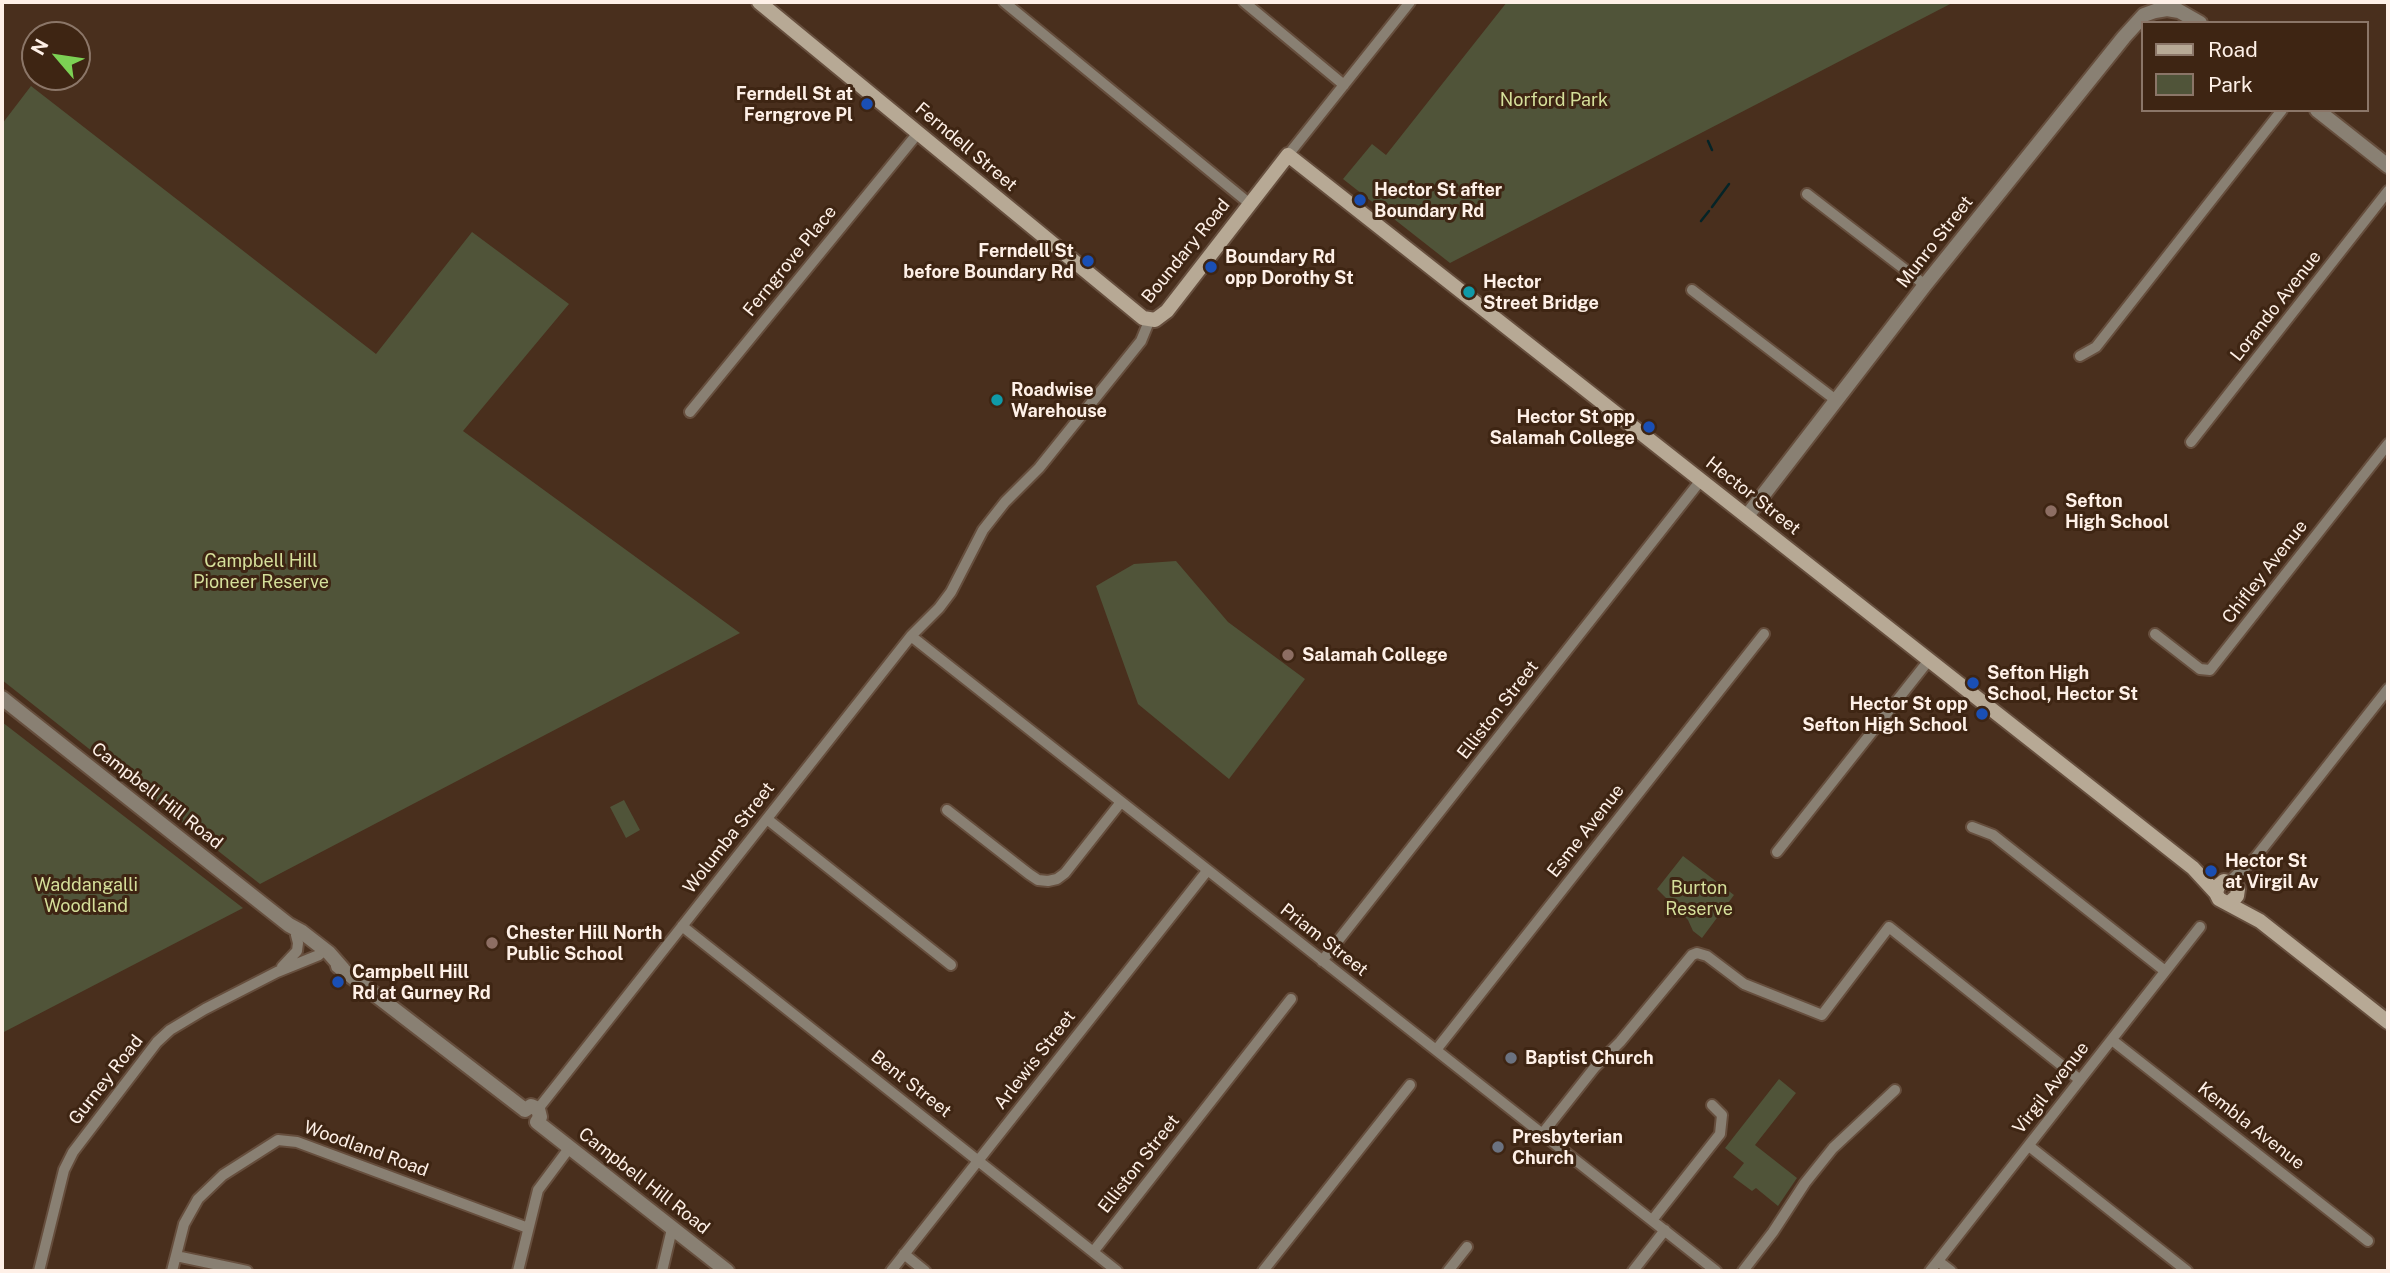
<!DOCTYPE html>
<html>
<head>
<meta charset="utf-8">
<style>
	body { margin:0 }
	#map { position:relative; width:2390px; height:1273px; overflow:hidden; background:#492f1d; font-family:"Public Sans",sans-serif }
	canvas { display:block }
	.frame { position:absolute; inset:0; border:4px solid #fef0e7; pointer-events:none }
	.legend { position:absolute; left:2141px; top:21px; width:228px; height:91px; box-sizing:border-box; background:#3e2513; border:2px solid #8b7668; margin:0; padding:9px 12px; list-style:none; font-size:21px; color:#fef0e7 }
	.legend li { display:flex; align-items:center; gap:14px; height:35px }
	.legend b { width:35px; border:2px solid #8b7668 }
	.north { position:absolute; left:21px; top:21px; width:70px; height:70px; box-sizing:border-box; background:#3e2513; border:2px solid #8b7668; border-radius:50%; rotate:299deg; font-size:19px; font-weight:700; line-height:28px; text-align:center; color:#fef0e7 }
	.north::after { content:''; display:block; margin:auto; width:24px; height:32px; background:#7cd154; clip-path:polygon(50% 0,100% 100%,50% 72%,0 100%) }
</style>
</head>
<body>
<div id="map">
<canvas width="2390" height="1273"></canvas>
<div class="frame"></div>
<ul class="legend">
<li><b style="height:9px;background:#b7a995"></b>Road</li>
<li><b style="height:19px;background:#505439"></b>Park</li>
</ul>
<div class="north">N</div>
</div>
<script>
const g = document.querySelector('canvas').getContext('2d');
g.lineJoin = 'round';
function fillPath(path, color) { g.fillStyle = color; g.fill(path, 'evenodd'); }
const shape = rows => new Path2D(rows.map(r => 'M' + r).join(''));
function stroke(path, color, width, dash) { g.strokeStyle = color; g.lineWidth = width; g.lineCap = dash ? 'butt' : 'round'; g.setLineDash(dash || []); g.stroke(path); }
function label(font, color, halo, rows, align = 'center') {
  g.font = font + ' "Public Sans",sans-serif'; g.lineWidth = 6; g.setLineDash([]); g.textBaseline = 'middle'; g.strokeStyle = halo; g.fillStyle = color; for (const [text, x, y, turn = 0] of rows) {
    g.save(); g.translate(x, y); g.rotate((+turn || 0) * Math.PI / 180); g.textAlign = isNaN(turn) ? turn : align; if (halo) g.strokeText(text, 0, 0); g.fillText(text, 0, 0); g.restore();
  }
}
const green = shape([
	[1507,2,1954,2,1450,263,1343,179,1372,144,1386,155],
	[31,86,376,354,472,232,569,304,463,431,740,633,260,884,2,680,2,124],
	[1176,561,1228,622,1305,679,1229,779,1138,704,1096,586,1134,564],
	[2,722,243,908,2,1033],
	[624,800,640,830,626,838,610,807],
	[1683,856,1734,895,1702,938,1693,931,1688,920,1657,889],
	[1779,1079,1796,1093,1755,1145,1797,1178,1778,1206,1756,1188,1752,1191,1733,1177,1744,1163,1725,1148]
]);
const stream = shape([
	[1708,141,1712,150],
	[1712,207,1729,184],
	[1701,221,1709,211]
]);
const minor = shape([
	[1004,2,1250,204],
	[1244,2,1344,85],
	[1288,155,1410,2],
	[1807,194,1925,285],
	[1692,290,1837,401],
	[2080,356,2096,347,2282,110],
	[690,412,918,133],
	[2191,442,2388,191],
	[2155,634,2200,669,2210,670,2388,444],
	[911,636,1716,1271],
	[947,810,1029,874,1038,880,1048,881,1057,879,1065,873,1121,802],
	[767,819,951,965],
	[1972,827,1993,835,2165,971],
	[1777,852,1929,660],
	[2230,881,2255,858,2388,689],
	[682,926,1117,1271],
	[1322,961,1701,480],
	[282,967,297,951,298,943,296,935],
	[2112,1040,2368,1241],
	[1436,1050,1764,634],
	[538,1109,911,636,939,608,951,592,983,530,1005,502,1039,468,1141,341,1150,319],
	[1542,1134,1595,1067,1620,1042,1692,955,1697,953,1707,956,1744,984,1822,1015,1889,927,2080,1080],
	[2029,1146,2187,1271],
	[1653,1219,1720,1134,1722,1115,1712,1105],
	[1093,1252,1291,999],
	[904,1254,925,1271],
	[176,1256,247,1271],
	[1938,1261,1951,1271],
	[39,1271,64,1170,73,1152,157,1042,170,1030,205,1009,277,972,319,955],
	[172,1271,184,1224,198,1199,223,1175,278,1140,297,1142,528,1228],
	[518,1271,538,1190,570,1147],
	[662,1271,672,1229],
	[891,1271,1207,871],
	[1263,1271,1410,1085],
	[1448,1271,1467,1247],
	[1633,1271,1665,1230],
	[1743,1271,1773,1232,1805,1183,1833,1148,1895,1090],
	[1930,1271,2200,927]
]);
const tertiary = shape([
	[2317,110,2388,166],
	[1747,516,1925,285,2124,37,2144,15,2155,11,2167,9,2179,11,2200,23],
	[2,698,289,925,302,932,329,953,343,969],
	[338,966,525,1110],
	[525,1110,531,1106,538,1109,540,1117,537,1122],
	[537,1122,727,1271]
]);
const secondary = shape([
	[759,2,1143,318,1155,320,1167,311,1288,155,2193,868,2216,893,2219,899,2260,921,2388,1022],
	[2216,893,2218,886,2224,881,2235,884,2238,889,2237,896,2229,903]
]);
const markers = [
	[867,104,7,"#1a4fb4"],
	[1360,200,7,"#1a4fb4"],
	[1088,261,7,"#1a4fb4"],
	[1211,267,7,"#1a4fb4"],
	[1469,292,7,"#0f9aa8"],
	[997,400,7,"#0f9aa8"],
	[1649,427,7,"#1a4fb4"],
	[2051,511,7,"#8d6e63"],
	[1288,655,7,"#8d6e63"],
	[1973,683,7,"#1a4fb4"],
	[1982,714,7,"#1a4fb4"],
	[2211,871,7,"#1a4fb4"],
	[492,943,7,"#8d6e63"],
	[338,982,7,"#1a4fb4"],
	[1511,1058,7,"#6b7280"],
	[1498,1147,7,"#6b7280"]
];
const poiNames = [
	["Ferndell St at",853,94,"right"],
	["Ferngrove Pl",853,115,"right"],
	["Hector St after",1374,190],
	["Boundary Rd",1374,211],
	["Ferndell St",1074,251,"right"],
	["before Boundary Rd",1074,272,"right"],
	["Boundary Rd",1225,257],
	["opp Dorothy St",1225,278],
	["Hector",1483,282],
	["Street Bridge",1483,303],
	["Roadwise",1011,390],
	["Warehouse",1011,411],
	["Hector St opp",1635,417,"right"],
	["Salamah College",1635,438,"right"],
	["Sefton",2065,501],
	["High School",2065,522],
	["Salamah College",1302,655],
	["Sefton High",1987,673],
	["School, Hector St",1987,694],
	["Hector St opp",1968,704,"right"],
	["Sefton High School",1968,725,"right"],
	["Hector St",2225,861],
	["at Virgil Av",2225,882],
	["Chester Hill North",506,933],
	["Public School",506,954],
	["Campbell Hill",352,972],
	["Rd at Gurney Rd",352,993],
	["Baptist Church",1525,1058],
	["Presbyterian",1512,1137],
	["Church",1512,1158]
];
const parkNames = [
	["Norford Park",1554,100],
	["Campbell Hill",261,561],
	["Pioneer Reserve",261,582],
	["Waddangalli",86,885],
	["Woodland",86,906],
	["Burton",1699,888],
	["Reserve",1699,909]
];
const streetNames = [
	["Ferndell Street",966,147,40],
	["Munro Street",1935,242,-52],
	["Boundary Road",1186,251,-51],
	["Ferngrove Place",790,261,-51],
	["Lorando Avenue",2276,306,-52],
	["Hector Street",1753,496,38],
	["Chifley Avenue",2265,572,-52],
	["Elliston Street",1498,710,-52],
	["Campbell Hill Road",157,796,38],
	["Esme Avenue",1586,831,-52],
	["Wolumba Street",729,838,-52],
	["Priam Street",1324,940,38],
	["Arlewis Street",1035,1060,-52],
	["Gurney Road",106,1080,-52],
	["Bent Street",911,1084,38],
	["Virgil Avenue",2051,1088,-52],
	["Kembla Avenue",2251,1126,38],
	["Woodland Road",366,1149,20],
	["Elliston Street",1139,1164,-52],
	["Campbell Hill Road",644,1181,38]
];
fillPath(green, '#505439');
stroke(stream, '#052427', 2.5);
stroke(minor, '#664e3d', 14);
stroke(tertiary, '#664e3d', 18);
stroke(secondary, '#664e3d', 18);
stroke(minor, '#898073', 10);
stroke(tertiary, '#898073', 14);
stroke(secondary, '#b7a995', 14);
for (const [x, y, r, color] of markers) { const dot = new Path2D(); dot.arc(x, y, r, 0, 2 * Math.PI); g.fillStyle = color; g.fill(dot); stroke(dot, '#3e2513', 2.5); }
label('bold 18px', '#fef0e7', '#3e2513', poiNames, 'left');
label('18px', '#d5df9a', '#3e2513', parkNames);
label('18px', '#fef0e7', '#3e2513', streetNames);
</script>
</body>
</html>
